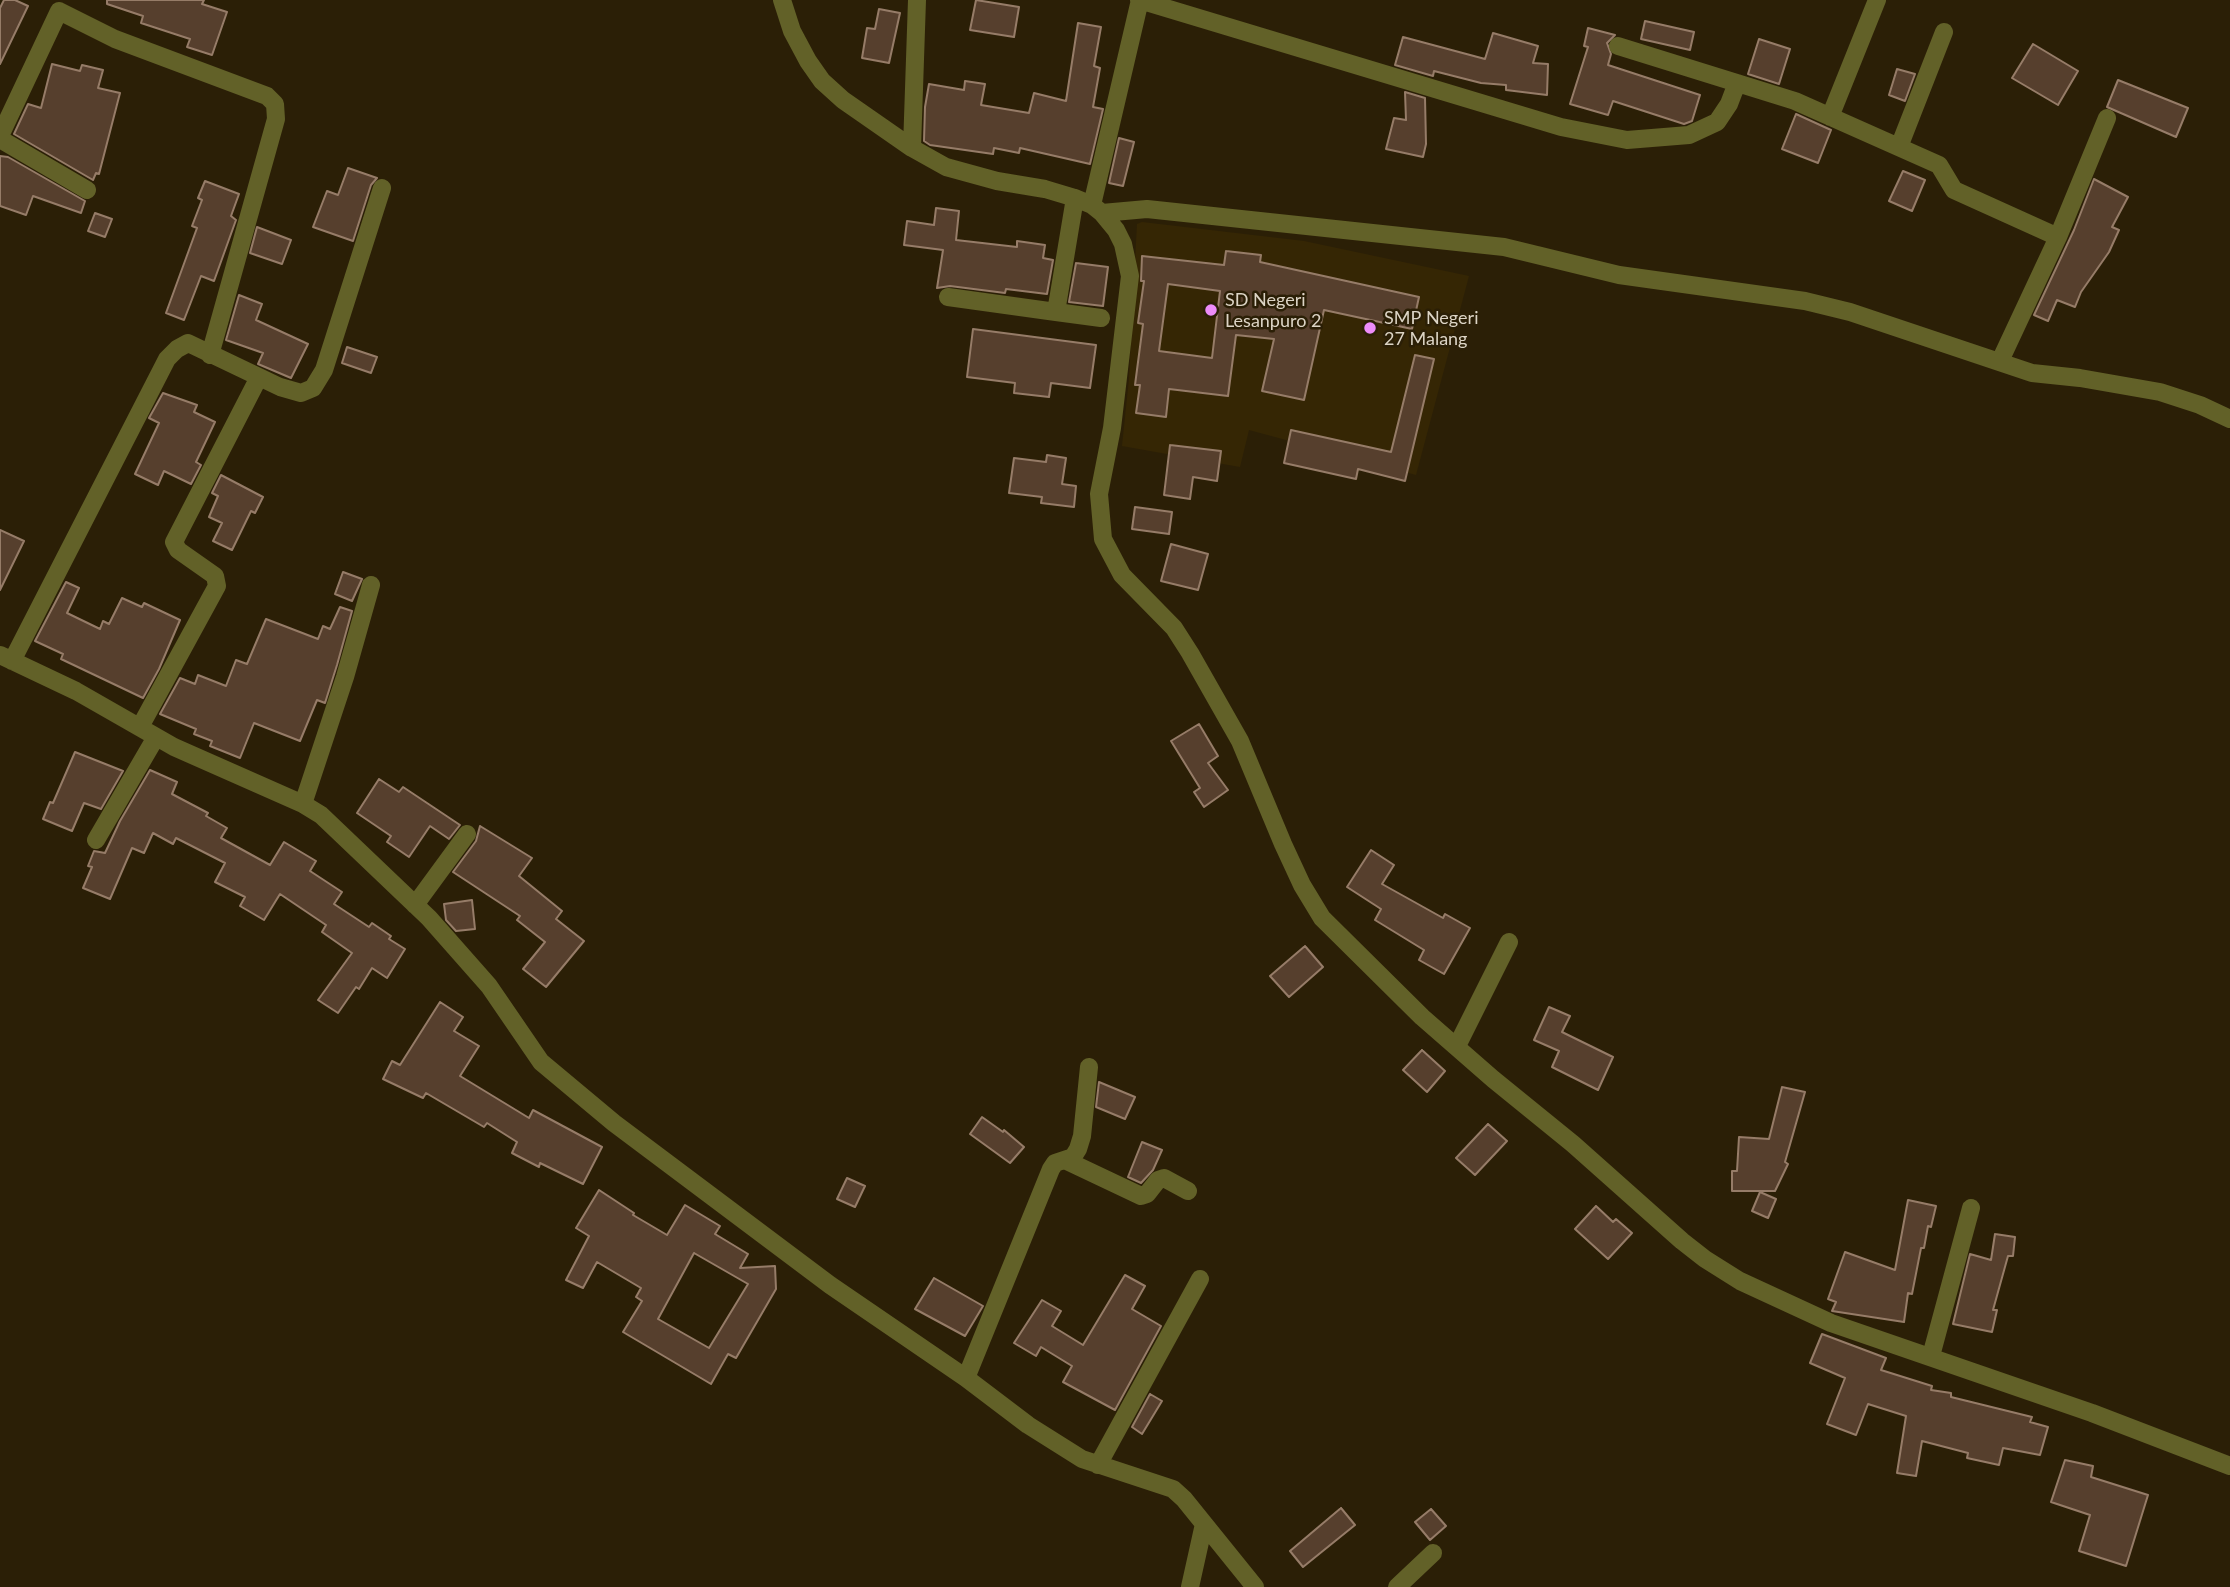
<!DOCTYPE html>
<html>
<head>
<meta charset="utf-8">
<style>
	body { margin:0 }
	canvas { display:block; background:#2b1f06 }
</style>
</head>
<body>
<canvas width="2230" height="1587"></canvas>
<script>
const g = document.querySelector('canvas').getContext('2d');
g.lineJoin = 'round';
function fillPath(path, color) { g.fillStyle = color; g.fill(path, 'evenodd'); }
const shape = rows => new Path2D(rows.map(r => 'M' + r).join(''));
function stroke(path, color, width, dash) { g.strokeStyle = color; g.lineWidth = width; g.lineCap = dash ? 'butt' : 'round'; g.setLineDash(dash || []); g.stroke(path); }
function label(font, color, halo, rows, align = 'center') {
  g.font = font + ' Lato,sans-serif'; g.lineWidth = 5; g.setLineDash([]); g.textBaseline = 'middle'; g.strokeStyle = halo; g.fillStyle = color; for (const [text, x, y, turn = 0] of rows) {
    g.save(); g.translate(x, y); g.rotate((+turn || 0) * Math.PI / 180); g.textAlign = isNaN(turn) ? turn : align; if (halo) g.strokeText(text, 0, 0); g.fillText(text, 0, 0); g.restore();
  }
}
const built = shape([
	[1142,222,1304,241,1469,276,1416,475,1249,430,1240,467,1122,446,1129,379,1137,224]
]);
const building = shape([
	[4,0,15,0,28,6,0,64,0,8,4,0],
	[107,0,204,0,202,4,227,12,212,55,187,47,190,39,141,23,143,16,107,4,107,0],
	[976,0,1019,7,1014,37,970,30,976,0],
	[879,9,900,13,889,63,862,58,867,28,875,29,879,9],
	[1645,21,1694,32,1690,50,1641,39,1645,21],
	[1078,23,1101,27,1094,66,1100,68,1093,107,1103,109,1090,164,1020,148,1019,153,994,148,993,154,930,145,924,141,925,107,929,84,964,90,965,81,985,84,981,105,1029,113,1034,93,1066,101,1078,23],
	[1588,28,1615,35,1607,43,1611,54,1608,65,1700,95,1692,121,1684,124,1613,101,1608,115,1570,104,1588,47,1584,46,1588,28],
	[1493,33,1538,46,1533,63,1548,64,1547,95,1506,90,1506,85,1481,83,1434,71,1433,76,1395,65,1403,37,1485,59,1493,33],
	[1759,39,1790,49,1779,84,1748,74,1759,39],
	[2033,44,2078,71,2058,105,2012,78,2033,44],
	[52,64,80,71,82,65,103,70,98,88,120,93,99,174,96,173,93,180,14,134,28,104,41,108,52,64],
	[1897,69,1915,74,1905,101,1889,95,1897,69],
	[2118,80,2188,108,2176,137,2107,107,2118,80],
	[1405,92,1425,98,1426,144,1423,157,1386,149,1394,118,1406,120,1405,92],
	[1796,114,1831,130,1818,163,1782,149,1796,114],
	[1119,138,1134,142,1123,186,1109,183,1119,138],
	[0,156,8,157,85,201,81,213,33,196,26,215,0,206,0,156],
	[348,168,377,178,371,185,353,241,313,227,327,191,338,195,348,168],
	[1903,171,1925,180,1912,211,1889,201,1903,171],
	[2094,179,2128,197,2112,227,2119,230,2109,252,2081,292,2075,307,2057,300,2048,321,2034,315,2074,230,2094,179],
	[205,181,239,194,231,216,236,220,214,281,201,276,184,320,166,313,197,228,192,226,202,200,198,198,205,181],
	[936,208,959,211,956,240,1017,247,1017,241,1045,245,1043,258,1053,260,1047,294,1006,289,1005,293,950,286,937,288,943,250,904,245,907,221,934,225,936,208],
	[95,213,112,219,105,237,88,231,95,213],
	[257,227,291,240,282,264,250,253,257,227],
	[1226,251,1261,255,1260,262,1419,297,1412,329,1324,310,1304,400,1262,391,1274,339,1236,335,1228,396,1169,389,1166,417,1136,413,1140,385,1135,385,1143,324,1138,323,1144,281,1141,281,1142,256,1224,265,1226,251],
	[1168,284,1220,291,1212,358,1159,351,1168,284],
	[1076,263,1108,267,1103,306,1069,302,1076,263],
	[239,295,262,304,256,320,308,344,291,378,258,364,263,353,226,340,239,295],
	[973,329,1096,345,1090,388,1051,383,1049,397,1014,393,1015,383,967,377,973,329],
	[347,347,377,357,371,373,342,363,347,347],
	[1415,355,1434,359,1405,481,1358,469,1356,479,1284,463,1291,430,1391,452,1415,355],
	[163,393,197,405,194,412,215,422,196,462,201,465,191,484,164,471,158,485,135,474,159,423,149,418,163,393],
	[1170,445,1221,451,1217,481,1193,477,1190,499,1164,495,1170,445],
	[1047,455,1066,458,1062,484,1076,486,1074,507,1041,503,1042,497,1009,493,1014,458,1046,462,1047,455],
	[221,475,263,497,255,513,251,511,232,550,213,541,222,523,209,517,218,496,212,493,221,475],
	[1135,507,1172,512,1169,534,1132,529,1135,507],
	[0,530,24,541,0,590,0,530],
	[1171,544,1208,554,1198,590,1161,581,1171,544],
	[343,572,362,579,352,601,335,594,343,572],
	[66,582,79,588,67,613,100,629,103,621,109,624,122,598,142,607,144,603,180,620,159,669,143,698,61,659,63,654,35,641,66,582],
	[340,607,352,611,337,665,325,703,317,700,300,741,254,723,240,758,210,746,212,741,194,734,196,729,160,714,180,678,195,684,198,675,226,686,236,660,247,664,266,619,318,639,323,626,330,629,340,607],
	[1199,724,1218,756,1208,763,1228,790,1204,807,1194,792,1200,788,1171,741,1199,724],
	[75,752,123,771,101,809,84,803,72,831,43,819,50,802,53,803,75,752],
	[150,770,177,782,172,794,208,813,206,816,227,828,221,838,270,865,284,842,316,861,310,871,342,892,334,904,369,927,372,923,391,936,389,939,405,949,387,978,372,968,359,989,356,987,338,1013,318,1000,352,953,322,932,326,925,280,894,264,920,240,906,245,897,215,882,225,863,176,838,173,844,153,833,144,853,132,848,110,899,83,888,92,867,88,866,94,851,105,853,120,821,150,770],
	[379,779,399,792,403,787,460,825,449,839,430,826,409,857,387,842,391,836,357,813,379,779],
	[480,826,532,858,519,876,562,911,556,919,584,941,546,987,523,969,545,942,517,920,520,916,453,872,476,841,480,826],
	[1371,850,1394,865,1382,884,1443,918,1445,914,1470,928,1444,974,1419,960,1424,950,1375,920,1381,909,1347,887,1371,850],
	[472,900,475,929,456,931,446,920,444,904,472,900],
	[1305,946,1323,967,1289,997,1270,976,1305,946],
	[440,1002,463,1017,454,1031,479,1046,460,1076,529,1118,533,1110,602,1147,583,1184,540,1163,539,1167,512,1153,517,1142,487,1123,484,1127,426,1093,423,1098,383,1079,392,1061,400,1065,440,1002],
	[1549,1007,1570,1016,1562,1032,1613,1057,1598,1090,1552,1067,1559,1051,1534,1040,1549,1007],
	[1422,1050,1445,1071,1427,1092,1403,1070,1422,1050],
	[1099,1082,1135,1097,1125,1119,1096,1107,1099,1082],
	[1782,1087,1805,1092,1785,1162,1788,1164,1775,1191,1732,1191,1732,1171,1737,1171,1739,1137,1769,1139,1782,1087],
	[982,1117,1003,1132,1004,1130,1024,1147,1010,1163,970,1134,982,1117],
	[1488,1124,1507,1141,1475,1175,1456,1158,1488,1124],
	[1142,1142,1162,1150,1153,1170,1141,1183,1128,1177,1142,1142],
	[847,1178,865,1186,855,1207,837,1199,847,1178],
	[599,1190,634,1213,633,1215,667,1235,685,1205,720,1226,715,1234,748,1254,740,1268,775,1266,776,1289,736,1358,728,1354,711,1384,623,1332,642,1301,636,1297,641,1288,597,1262,583,1288,566,1280,589,1236,576,1228,599,1190],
	[694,1253,748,1284,709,1348,658,1319,694,1253],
	[1760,1192,1776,1199,1768,1218,1752,1211,1760,1192],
	[1908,1200,1936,1206,1931,1227,1928,1226,1924,1248,1921,1248,1912,1294,1908,1293,1904,1322,1832,1311,1836,1302,1828,1299,1845,1252,1895,1270,1908,1200],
	[1596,1206,1613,1222,1616,1219,1632,1233,1608,1259,1575,1229,1596,1206],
	[1995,1234,2015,1237,2013,1256,2008,1256,1993,1310,1997,1310,1992,1332,1953,1324,1970,1254,1991,1260,1995,1234],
	[1125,1275,1145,1286,1132,1309,1161,1326,1115,1410,1063,1382,1072,1366,1041,1347,1036,1356,1014,1343,1042,1300,1061,1311,1052,1326,1083,1345,1125,1275],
	[934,1278,983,1306,965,1336,915,1309,934,1278],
	[1822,1334,1886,1358,1881,1370,1932,1386,1931,1390,1951,1393,1951,1397,2032,1417,2030,1422,2048,1427,2040,1455,2003,1448,1999,1465,1967,1458,1968,1453,1922,1441,1916,1476,1897,1473,1906,1416,1868,1404,1856,1435,1827,1424,1845,1378,1810,1363,1822,1334],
	[1150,1394,1162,1401,1142,1434,1132,1427,1150,1394],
	[2065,1460,2093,1466,2091,1477,2148,1495,2126,1566,2079,1551,2090,1515,2051,1502,2065,1460],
	[1341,1508,1355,1525,1303,1567,1290,1551,1341,1508],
	[1431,1509,1446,1526,1430,1540,1415,1522,1431,1509]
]);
const minor = shape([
	[782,0,792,31,808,61,822,81,843,100,912,148,946,167,997,181,1045,189,1075,198,1092,205,1102,213,1116,230,1123,244,1130,276,1112,428,1099,494,1103,539,1122,575,1174,628,1190,653,1240,741,1283,844,1302,885,1322,918,1422,1017,1493,1079,1573,1144,1682,1241,1705,1259,1740,1281,1831,1323,2092,1413,2230,1466],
	[1139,0,1561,127,1627,140,1689,135,1717,122,1729,104,1737,83],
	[1618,46,1795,101,1939,165,1954,190,2058,237],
	[1830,117,1877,0],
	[0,136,59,11,115,39,267,96,275,104,276,119,210,355],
	[0,139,87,190],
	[1899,147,1944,32],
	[912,148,917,0],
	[1092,205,1140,0],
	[1102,213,1147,209,1504,247,1619,275,1805,301,1850,312,2032,373,2080,378,2160,392,2200,405,2230,419],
	[948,297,1056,312,1075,198],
	[1056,312,1101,318],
	[2000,361,2058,237,2107,118],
	[0,655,76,691,174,747,303,804,321,815,429,918,489,986,541,1062,614,1123,830,1285,966,1378,1028,1425,1082,1459,1173,1489,1184,1499,1255,1587],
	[12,661,167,359,177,349,188,343,280,387,301,393,313,388,324,370,382,188],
	[140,727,217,586,215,576,178,550,174,542,259,377],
	[303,804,345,677,371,585],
	[96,840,156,737],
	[415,905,467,834],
	[1457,1046,1509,942],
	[1065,1160,1141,1196,1147,1194,1158,1180,1164,1178,1188,1191],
	[1931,1356,1971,1208],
	[966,1378,1051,1169,1055,1163,1073,1157,1078,1149,1082,1136,1089,1067],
	[1098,1465,1200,1279],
	[1190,1587,1204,1524],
	[1397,1587,1433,1553]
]);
const markers = [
	[1211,310,7,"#ed8cf9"],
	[1370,328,7,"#ed8cf9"]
];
const poiNames = [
	["SD Negeri",1225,300],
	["Lesanpuro 2",1225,321],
	["SMP Negeri",1384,318],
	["27 Malang",1384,339]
];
fillPath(built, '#352604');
fillPath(building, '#563f2d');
stroke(building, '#967c68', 2);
stroke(minor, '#626128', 18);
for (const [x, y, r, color] of markers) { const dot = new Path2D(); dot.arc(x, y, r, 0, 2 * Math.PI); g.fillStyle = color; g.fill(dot); stroke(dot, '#2b1f06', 2.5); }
label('18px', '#dcd4c5', '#2b1f06', poiNames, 'left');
</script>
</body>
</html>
